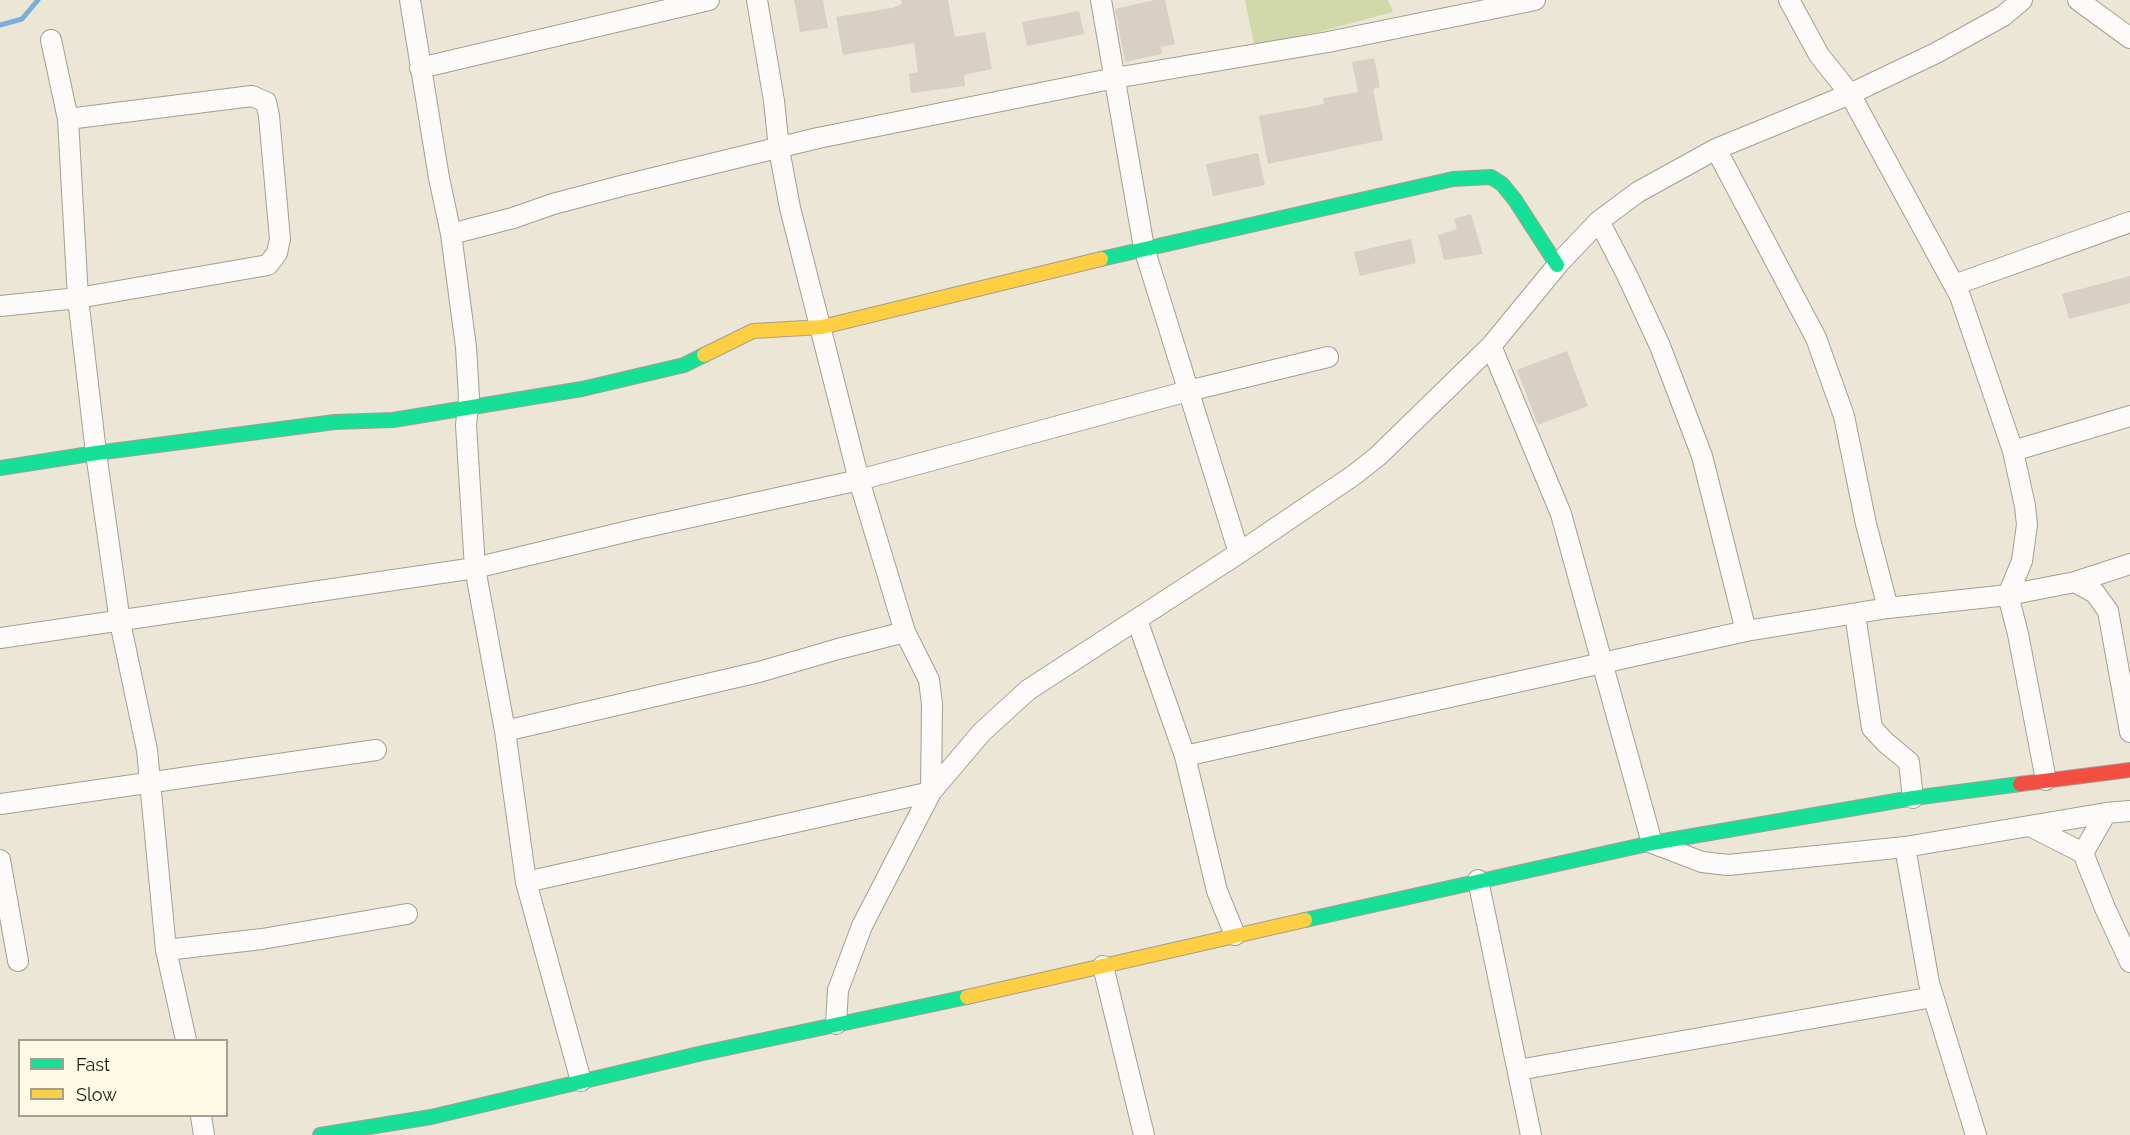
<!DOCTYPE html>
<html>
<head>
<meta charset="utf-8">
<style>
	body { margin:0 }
	#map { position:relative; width:2130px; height:1135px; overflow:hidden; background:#ebe6d5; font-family:Raleway,sans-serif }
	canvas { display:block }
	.legend { position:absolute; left:18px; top:1039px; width:210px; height:78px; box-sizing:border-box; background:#fef9e5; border:2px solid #a49f8f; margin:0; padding:8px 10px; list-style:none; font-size:18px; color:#1d190e }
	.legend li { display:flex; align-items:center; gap:12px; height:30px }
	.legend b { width:30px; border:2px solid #a49f8f }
</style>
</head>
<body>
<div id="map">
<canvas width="2130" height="1135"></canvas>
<ul class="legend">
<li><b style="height:8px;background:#16e098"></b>Fast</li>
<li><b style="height:8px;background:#ffcf43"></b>Slow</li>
</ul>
</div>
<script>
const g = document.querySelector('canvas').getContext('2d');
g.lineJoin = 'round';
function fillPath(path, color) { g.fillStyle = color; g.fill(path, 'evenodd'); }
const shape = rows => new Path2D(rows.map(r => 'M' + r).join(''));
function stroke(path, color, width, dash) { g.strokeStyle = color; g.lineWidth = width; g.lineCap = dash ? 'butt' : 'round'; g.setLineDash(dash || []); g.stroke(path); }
const green = shape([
	[1245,0,1388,0,1393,12,1255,49]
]);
const stream = shape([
	[0,25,22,19,38,0]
]);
const building = shape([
	[794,0,823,0,828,28,800,32],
	[901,0,948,0,955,37,985,32,992,69,964,75,965,86,911,93,909,74,918,72,914,43,843,55,836,17,892,8,902,4],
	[1155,0,1165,0,1175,44,1161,47,1162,54,1125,62,1115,9],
	[1079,11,1084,34,1027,46,1022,22],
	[1374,58,1380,87,1373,89,1383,140,1268,164,1259,116,1324,104,1323,98,1358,92,1352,62],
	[1258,153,1265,185,1213,196,1206,164],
	[1471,214,1483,254,1444,260,1438,235,1457,229,1454,219],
	[1411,239,1416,263,1360,276,1354,252],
	[2130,276,2130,303,2069,319,2062,294],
	[1567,351,1588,406,1538,425,1517,370]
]);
const street = shape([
	[410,0,439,178,451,234,466,347,469,397,466,425,475,568,505,731,526,882,581,1081],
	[1101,0,1144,248,1239,553],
	[1789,0,1819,55,1850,94,1960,296,2013,451,2025,506,2027,525,2022,561,2008,595,2018,634,2046,780],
	[2078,0,2130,38],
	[51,40,68,119,78,298,96,453,120,622,147,750,166,950,186,1040],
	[420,68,709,0],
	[1716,149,1816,338,1844,416,1866,524,1888,608],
	[1599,221,1627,275,1660,346,1702,456,1746,631],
	[451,234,513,218,553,204,625,185,818,138,1115,78,1328,42,1535,0],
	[1954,285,2130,222],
	[0,306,78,298,268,265,277,253,280,239,269,116,266,102,252,96,68,119],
	[1491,346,1561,514,1652,843,1702,862,1728,865,1905,847,2106,813,2130,811],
	[2013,451,2130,416],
	[2075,582,2130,564],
	[1855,614,1872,728,1885,742,1909,762,1913,798],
	[1137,620,1185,756,1217,891,1235,935],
	[0,638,475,568,637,529,859,480,1188,391,1328,357],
	[505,731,759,672,838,649,905,632],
	[1185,756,1746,631,1888,608,2008,595,2075,582,2095,593,2108,611,2130,732],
	[0,804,376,750],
	[2030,826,2083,853,2105,908,2130,962],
	[1905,847,1929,983,1976,1135],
	[2083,853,2106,813],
	[0,860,18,961],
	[1478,880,1531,1135],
	[526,882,931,792,932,704,929,680,905,632,859,480,790,208,779,149,774,101,757,0],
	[166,950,262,939,407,914],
	[1103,966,1144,1135],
	[836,1024,838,990,862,926,931,792,982,732,1028,690,1239,553,1354,475,1378,456,1491,346,1560,262,1599,221,1638,192,1716,149,1850,94,1936,53,2003,16,2022,0],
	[1518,1070,1933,997],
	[201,1116,204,1135]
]);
const fast = shape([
	[1101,259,1453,179,1491,177,1502,184,1515,200,1557,265],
	[0,468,96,453,335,422,393,420,582,389,684,365,704,355],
	[1305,920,1652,843,1913,798,2020,784],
	[320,1135,431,1117,703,1053,967,997]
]);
const slow = shape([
	[704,355,753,331,822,327,1101,259],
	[967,997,1305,920]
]);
const jam = shape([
	[2020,784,2130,770]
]);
fillPath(green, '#d1d9ab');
stroke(stream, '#7aafd7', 5);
fillPath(building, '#d8cfc5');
stroke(street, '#a39f92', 22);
stroke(fast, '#a39f92', 16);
stroke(slow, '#a39f92', 16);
stroke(jam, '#a39f92', 16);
stroke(street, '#fcfbf9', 20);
stroke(fast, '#16e098', 14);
stroke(slow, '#ffcf43', 14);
stroke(jam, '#f24e42', 14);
</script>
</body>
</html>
